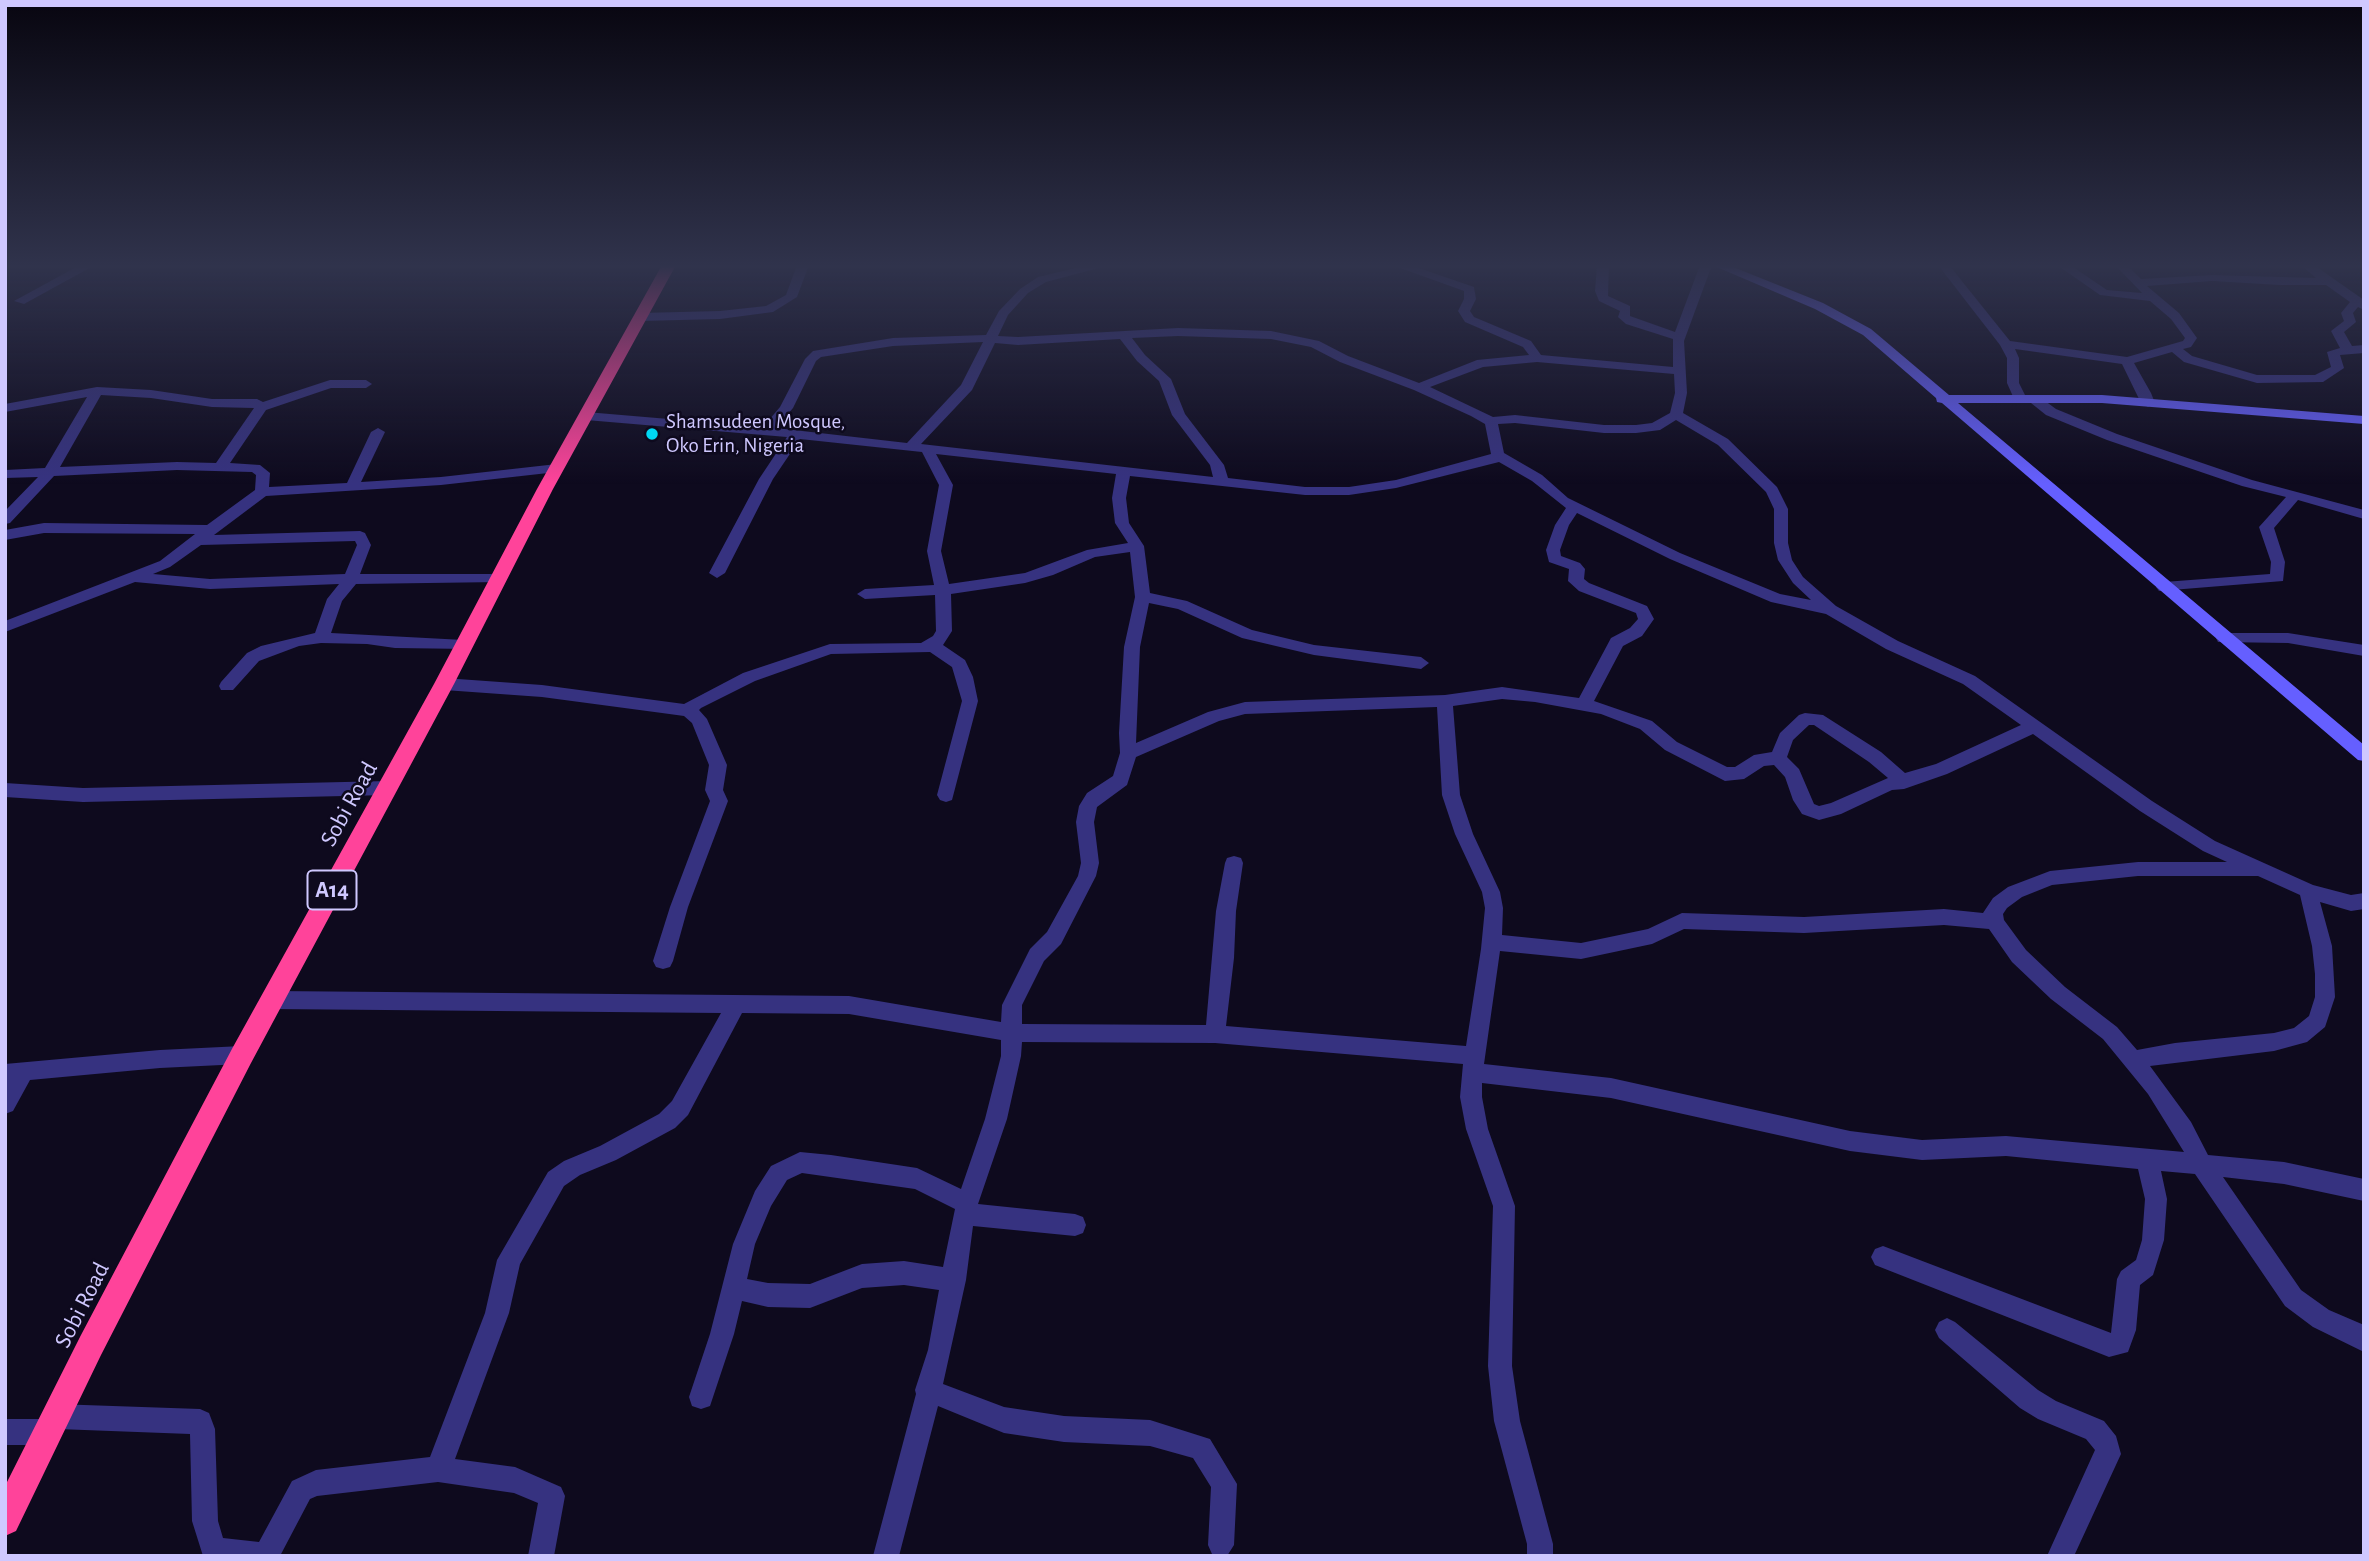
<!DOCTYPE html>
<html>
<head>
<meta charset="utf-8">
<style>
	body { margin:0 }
	#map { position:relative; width:2369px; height:1561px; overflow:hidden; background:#0e0a1e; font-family:"Alegreya Sans",sans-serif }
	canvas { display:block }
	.frame { position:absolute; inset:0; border:7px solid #cfc8ff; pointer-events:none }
</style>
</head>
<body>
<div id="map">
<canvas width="2369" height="1561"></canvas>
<div class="frame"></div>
</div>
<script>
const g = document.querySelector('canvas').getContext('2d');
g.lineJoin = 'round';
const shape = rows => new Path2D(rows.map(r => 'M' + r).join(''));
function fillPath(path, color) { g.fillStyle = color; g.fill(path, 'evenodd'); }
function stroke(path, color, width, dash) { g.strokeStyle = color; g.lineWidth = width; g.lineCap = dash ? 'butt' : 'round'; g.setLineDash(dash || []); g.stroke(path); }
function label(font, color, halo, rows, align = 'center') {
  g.font = font + ' "Alegreya Sans",sans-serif'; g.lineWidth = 5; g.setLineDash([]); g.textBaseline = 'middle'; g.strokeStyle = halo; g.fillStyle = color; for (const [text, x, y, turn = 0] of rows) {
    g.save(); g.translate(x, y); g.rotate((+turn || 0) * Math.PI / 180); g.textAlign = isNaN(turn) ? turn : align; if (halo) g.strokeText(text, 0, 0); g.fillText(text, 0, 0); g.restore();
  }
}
const street = shape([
	[80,265,95,265,24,304,14,301,80,265],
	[797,265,809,265,797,297,773,312,720,319,640,321,634,317,640,313,720,311,766,306,786,295,797,265],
	[1088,265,1110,265,1046,282,1028,293,1008,315,998,336,1018,337,1178,328,1271,331,1319,341,1348,356,1419,383,1477,360,1529,355,1523,347,1465,322,1458,311,1464,299,1464,291,1392,265,1410,265,1474,287,1476,299,1470,311,1474,317,1531,341,1541,355,1673,367,1673,339,1626,324,1618,317,1620,311,1599,301,1595,291,1597,265,1609,265,1608,296,1630,306,1630,316,1675,332,1700,265,1712,265,1684,341,1687,393,1683,413,1728,439,1777,487,1788,509,1788,543,1792,560,1803,577,1836,606,1898,641,1975,676,2152,801,2215,841,2313,885,2351,895,2364,893,2364,909,2351,911,2320,902,2332,946,2335,997,2325,1027,2307,1042,2274,1051,2150,1066,2191,1122,2208,1155,2284,1162,2364,1179,2364,1201,2284,1184,2223,1177,2301,1290,2329,1310,2364,1325,2364,1352,2313,1327,2285,1306,2195,1174,2161,1171,2167,1199,2164,1240,2153,1275,2140,1285,2136,1330,2128,1352,2109,1357,1875,1265,1871,1257,1875,1249,1883,1246,2111,1333,2117,1279,2121,1271,2136,1260,2142,1240,2145,1199,2138,1169,2006,1156,1922,1160,1850,1151,1611,1098,1482,1083,1482,1097,1488,1129,1515,1206,1512,1366,1520,1421,1553,1544,1553,1556,1527,1556,1527,1544,1494,1421,1488,1366,1493,1206,1466,1129,1460,1097,1463,1064,1215,1043,1022,1042,1021,1056,1007,1119,978,1204,1075,1214,1083,1217,1086,1225,1083,1233,1075,1236,973,1226,966,1280,943,1384,1004,1407,1064,1416,1150,1420,1210,1439,1237,1484,1234,1545,1227,1556,1212,1554,1208,1545,1211,1487,1193,1458,1150,1446,1064,1442,1004,1433,938,1406,899,1556,873,1556,916,1394,915,1390,928,1350,939,1290,904,1285,862,1288,810,1308,768,1307,742,1301,734,1334,710,1406,701,1409,692,1406,689,1397,710,1334,733,1244,755,1191,771,1166,800,1152,831,1155,917,1168,961,1189,985,1119,1001,1056,1001,1040,849,1014,742,1013,688,1115,675,1128,616,1160,580,1175,564,1186,520,1264,509,1313,455,1459,515,1467,561,1487,565,1496,554,1556,528,1556,538,1503,514,1493,438,1482,317,1496,310,1499,280,1556,203,1556,192,1521,190,1434,58,1429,56,1441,47,1445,5,1445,5,1419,44,1419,46,1407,55,1404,200,1409,209,1413,215,1429,218,1521,223,1538,259,1542,292,1481,316,1470,430,1457,485,1313,497,1260,548,1172,564,1161,600,1146,659,1114,672,1101,721,1013,272,1009,265,1006,262,1000,265,994,272,991,849,996,1001,1022,1002,1005,1030,949,1047,932,1078,876,1081,863,1076,822,1079,806,1087,793,1113,776,1120,753,1119,733,1124,647,1135,597,1130,552,1095,557,1053,575,1025,583,951,594,952,631,943,645,965,660,973,677,978,701,952,800,946,802,940,800,937,795,962,701,952,667,930,652,831,654,755,681,701,708,699,710,707,719,727,765,723,790,728,801,688,907,673,961,670,967,663,969,656,967,653,961,670,907,710,801,705,790,709,765,692,723,684,716,662,713,542,697,444,690,436,684,444,678,542,685,684,704,743,673,830,644,921,643,933,636,936,631,935,595,865,599,857,594,865,589,934,585,927,551,939,485,922,452,800,439,773,479,725,573,717,578,709,573,759,479,787,437,586,420,579,416,586,412,763,427,780,407,805,359,813,351,893,338,986,335,999,311,1020,289,1038,277,1088,265],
	[1178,336,1271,339,1311,347,1340,362,1414,390,1471,416,1485,424,1491,454,1396,480,1349,487,1305,487,1228,478,1224,465,1185,414,1171,379,1145,355,1132,338,1178,336],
	[1120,339,1137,361,1159,381,1172,415,1210,465,1213,477,921,444,972,390,995,343,1018,345,1120,339],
	[983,342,961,385,907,443,776,428,793,408,816,361,821,357,893,346,983,342],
	[1537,362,1674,374,1675,393,1670,413,1652,423,1636,425,1604,425,1515,415,1493,417,1430,387,1483,367,1537,362],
	[1676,420,1718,445,1766,492,1774,509,1774,543,1778,560,1793,583,1811,600,1780,594,1680,553,1568,498,1542,475,1504,453,1498,424,1515,423,1604,433,1636,433,1660,430,1676,420],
	[936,454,1116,474,1112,498,1115,523,1128,543,1087,550,1025,573,949,584,941,551,953,485,936,454],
	[1499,462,1532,481,1566,508,1555,525,1546,550,1549,562,1569,569,1568,581,1579,591,1636,613,1638,619,1630,628,1611,638,1579,698,1502,687,1445,695,1245,702,1208,712,1136,743,1140,647,1149,603,1178,609,1242,638,1314,655,1421,669,1429,663,1421,657,1314,645,1252,630,1187,601,1150,593,1144,546,1129,523,1126,498,1130,476,1305,495,1349,495,1396,488,1499,462],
	[1577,513,1670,559,1771,602,1826,614,1886,649,1963,684,2021,725,1936,764,1905,773,1881,752,1823,715,1805,713,1799,715,1780,733,1772,752,1754,755,1735,767,1727,767,1677,742,1652,721,1594,701,1623,646,1642,636,1654,619,1647,606,1589,583,1584,579,1585,569,1580,563,1561,556,1560,550,1569,525,1577,513],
	[1502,699,1535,702,1601,714,1640,729,1665,750,1725,781,1744,779,1764,766,1774,765,1785,777,1793,800,1802,814,1819,820,1841,814,1892,790,1904,789,1947,774,2033,734,2140,811,2203,851,2227,862,2138,862,2050,871,2008,887,1993,898,1983,913,1944,909,1804,917,1682,913,1648,929,1581,943,1502,935,1503,908,1500,892,1473,834,1460,795,1453,706,1502,699],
	[1437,707,1442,795,1455,834,1482,892,1485,908,1481,949,1466,1046,1226,1026,1234,958,1236,911,1243,863,1241,858,1234,856,1227,858,1225,863,1216,911,1206,1025,1022,1024,1022,1005,1044,961,1061,944,1096,876,1099,863,1094,822,1097,807,1127,785,1136,757,1219,721,1245,714,1437,707],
	[1809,725,1814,725,1869,762,1888,778,1831,803,1819,806,1814,804,1799,769,1787,757,1793,740,1809,725],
	[2138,876,2258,876,2300,895,2312,946,2315,974,2315,997,2309,1016,2294,1028,2274,1033,2175,1043,2137,1050,2117,1027,2065,987,2026,950,2004,920,2003,914,2007,908,2022,897,2052,885,2138,876],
	[1944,925,1989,929,2012,962,2051,999,2103,1039,2148,1094,2184,1152,2006,1136,1922,1140,1850,1131,1611,1078,1484,1064,1500,951,1581,959,1652,944,1684,929,1804,933,1944,925],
	[802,1173,915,1189,955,1209,943,1267,904,1261,862,1264,810,1284,768,1283,747,1279,755,1244,771,1206,787,1180,802,1173],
	[1938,265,1949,265,2010,341,2127,357,2183,341,2185,338,2171,319,2150,301,2100,295,2057,265,2070,265,2107,290,2142,293,2115,265,2127,265,2141,279,2212,275,2316,278,2301,265,2314,265,2364,300,2364,310,2358,307,2353,313,2356,322,2344,332,2352,346,2364,345,2364,353,2340,355,2344,368,2323,382,2257,383,2184,362,2172,352,2134,363,2151,393,2155,403,2148,407,2141,403,2122,364,2015,349,2019,358,2019,383,2026,397,2037,395,2056,409,2117,434,2252,480,2364,510,2364,519,2298,500,2274,528,2285,562,2283,581,2159,591,2156,587,2159,583,2164,582,2270,574,2271,562,2259,527,2286,497,2242,486,2107,440,2046,415,2026,399,2015,401,2007,383,2007,358,2000,345,1938,265],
	[2212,281,2280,285,2326,285,2350,302,2341,313,2344,321,2331,331,2340,348,2327,352,2331,367,2315,375,2257,375,2192,356,2183,349,2191,347,2197,338,2179,313,2147,286,2212,281],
	[330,380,366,380,372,384,366,388,331,388,266,410,230,463,260,465,270,473,269,487,347,483,371,432,378,428,385,432,361,482,441,477,557,464,564,468,557,472,441,485,266,496,214,535,360,531,365,533,371,545,360,574,505,574,508,577,500,582,356,584,342,601,331,633,464,640,470,641,472,645,470,649,395,648,367,644,321,643,299,646,259,661,233,690,221,690,219,686,221,682,247,653,261,646,315,633,327,599,339,584,210,589,135,582,5,632,5,621,160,561,195,534,44,533,5,540,5,530,44,523,207,525,255,490,256,475,252,472,177,470,54,476,10,523,5,524,5,511,38,477,5,478,5,470,45,468,87,397,5,412,5,404,97,387,151,390,212,399,257,399,263,402,330,380],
	[101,395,151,398,212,407,254,408,216,463,177,462,60,467,101,395],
	[355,541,357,545,345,574,210,579,153,574,170,567,201,545,355,541],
	[2224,633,2288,633,2364,645,2364,656,2288,643,2218,642,2216,638,2218,634,2224,633],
	[388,781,394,783,397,788,394,793,388,795,83,802,5,797,5,783,83,788,388,781],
	[242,1046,249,1048,252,1055,249,1062,242,1064,160,1068,30,1080,13,1111,5,1114,5,1064,160,1050,242,1046],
	[1947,1318,1955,1322,2038,1390,2056,1401,2104,1421,2116,1436,2121,1454,2074,1556,2047,1556,2095,1450,2086,1439,2038,1419,2020,1408,1939,1338,1935,1330,1939,1322,1947,1318]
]);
const secondary = shape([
	[1712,265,1728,265,1823,303,1871,329,1949,395,2102,395,2364,416,2364,424,2102,403,1958,403,2364,745,2364,761,2358,760,1942,403,1937,402,1936,398,1863,335,1815,309,1712,265]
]);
const highway = shape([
	[662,265,676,265,553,489,454,684,251,1063,101,1355,16,1531,5,1536,5,1486,81,1335,233,1047,434,684,537,489,662,265]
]);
const markers = [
	[652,434,7,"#00d7f3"]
];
const farPoinames = [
	["Shamsudeen Mosque,",666,422],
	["Oko Erin, Nigeria",666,446]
];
const shields = [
	[332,890,49]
];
const shieldNames = [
	["A14",332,890]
];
const streetNames = [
	["Sobi Road",349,804,-61],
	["Sobi Road",82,1305,-63]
];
fillPath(street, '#363280');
fillPath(secondary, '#655fff');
fillPath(highway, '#ff439a');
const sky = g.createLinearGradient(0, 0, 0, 484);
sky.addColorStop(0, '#080610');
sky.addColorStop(0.55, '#30334c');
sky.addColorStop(1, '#30334c00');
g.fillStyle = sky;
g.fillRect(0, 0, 2369, 484);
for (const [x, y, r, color] of markers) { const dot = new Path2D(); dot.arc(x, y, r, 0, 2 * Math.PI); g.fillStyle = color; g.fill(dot); stroke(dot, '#0e0a1e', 2.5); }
label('21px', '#cfc8ff', '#0e0a1e', farPoinames, 'left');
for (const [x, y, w] of shields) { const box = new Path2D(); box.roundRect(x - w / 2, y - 19.5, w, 39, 5); g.fillStyle = '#0e0a1e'; g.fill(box); stroke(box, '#cfc8ff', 2); }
label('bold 23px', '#cfc8ff', null, shieldNames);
label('24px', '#cfc8ff', '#0e0a1e', streetNames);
</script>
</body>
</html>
